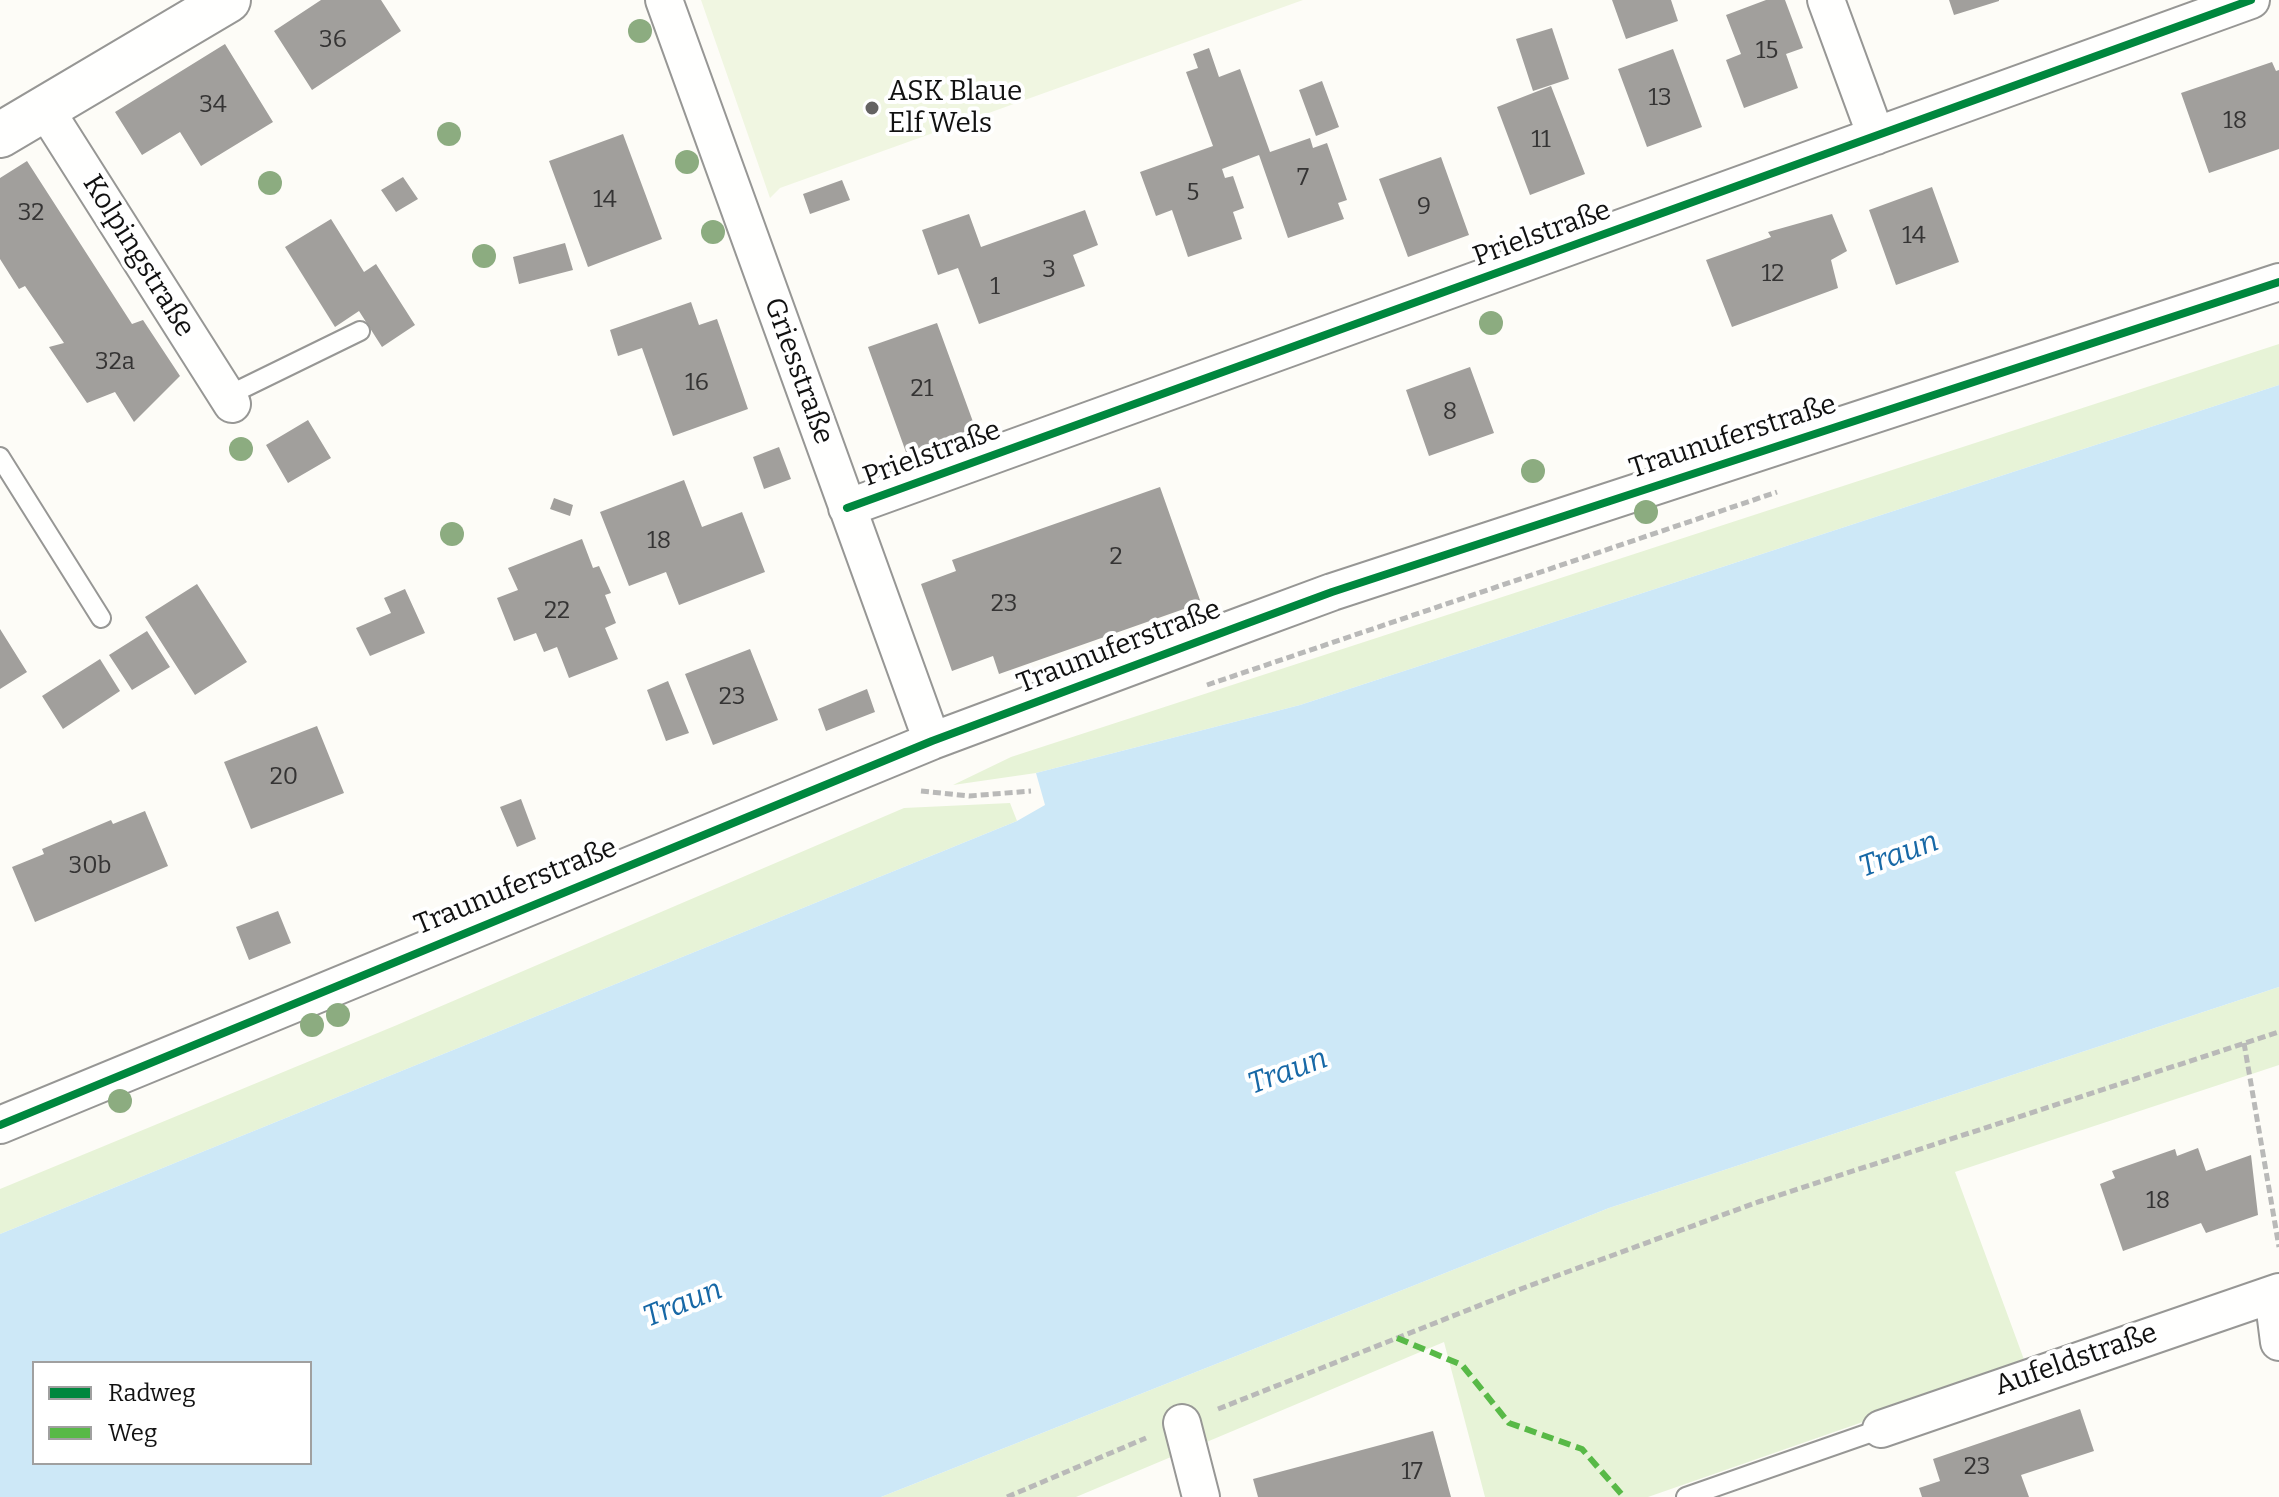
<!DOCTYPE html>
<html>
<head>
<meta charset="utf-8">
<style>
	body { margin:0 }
	#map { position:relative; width:2279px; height:1497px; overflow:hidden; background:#fdfcf7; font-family:Bitter,serif }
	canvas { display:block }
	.legend { position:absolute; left:32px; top:1361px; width:280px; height:104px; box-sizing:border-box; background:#fff; border:2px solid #a0a0a0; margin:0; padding:10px 14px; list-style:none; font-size:24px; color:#111 }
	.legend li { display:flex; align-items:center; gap:16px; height:40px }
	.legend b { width:40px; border:2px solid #a0a0a0 }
</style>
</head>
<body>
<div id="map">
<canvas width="2279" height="1497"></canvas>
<ul class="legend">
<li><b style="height:10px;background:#00873e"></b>Radweg</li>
<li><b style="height:10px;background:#58b947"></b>Weg</li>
</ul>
</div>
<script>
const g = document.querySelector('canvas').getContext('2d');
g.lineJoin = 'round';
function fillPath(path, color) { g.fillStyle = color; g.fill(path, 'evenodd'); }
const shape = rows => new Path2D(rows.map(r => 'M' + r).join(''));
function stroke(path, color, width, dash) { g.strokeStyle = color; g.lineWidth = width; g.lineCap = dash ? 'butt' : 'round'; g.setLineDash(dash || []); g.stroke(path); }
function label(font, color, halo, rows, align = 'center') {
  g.font = font + ' Bitter,serif'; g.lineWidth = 8; g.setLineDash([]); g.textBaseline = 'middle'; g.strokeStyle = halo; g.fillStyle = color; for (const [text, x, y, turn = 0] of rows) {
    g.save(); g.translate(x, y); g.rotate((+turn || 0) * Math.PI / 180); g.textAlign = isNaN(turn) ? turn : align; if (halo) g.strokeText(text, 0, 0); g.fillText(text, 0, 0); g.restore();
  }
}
const green = shape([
	[2279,344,2279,385,1300,705,1036,773,953,785,1011,757],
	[1010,803,1017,821,0,1234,0,1189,397,1025,904,808],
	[2279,987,2279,1065,1955,1172,2026,1365,1648,1497,1485,1497,1444,1342,1076,1497,881,1497,1609,1208]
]);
const pitch = shape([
	[701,0,1303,0,780,188,770,198]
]);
const water = shape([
	[2279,385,2279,987,1609,1208,881,1497,0,1497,0,1234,1017,821,1045,805,1036,773,1300,705],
	[34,1363,310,1363,310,1463,34,1463]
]);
const building = shape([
	[321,0,381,0,401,31,312,90,274,31],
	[1612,0,1671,0,1678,21,1626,39],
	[1766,0,1785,0,1803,48,1786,54,1798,88,1744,108,1726,60,1741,54,1726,15],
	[1949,0,1999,0,1999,1,1954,15],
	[1552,28,1569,79,1533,91,1516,39],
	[225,44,273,122,201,166,180,132,142,155,115,112],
	[1209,48,1219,77,1240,69,1270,152,1310,138,1313,148,1327,143,1347,200,1338,203,1344,219,1288,238,1259,155,1222,169,1225,178,1233,176,1244,208,1233,212,1242,239,1188,257,1172,210,1156,216,1140,172,1213,146,1186,72,1198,68,1193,54],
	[1673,49,1702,127,1647,147,1618,69],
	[2272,62,2276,71,2279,70,2279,149,2209,173,2181,93],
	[1322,81,1339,127,1316,136,1299,90],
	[1551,86,1585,174,1530,195,1497,107],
	[623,134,662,239,588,267,549,161],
	[1441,157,1469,235,1408,257,1379,179],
	[27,161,132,324,143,320,180,376,134,422,115,392,87,403,49,347,64,343,25,286,19,289,0,259,0,178],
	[403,177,418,199,396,212,381,190],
	[842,180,850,200,810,214,803,194],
	[1932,187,1959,262,1896,285,1869,210],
	[1085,210,1098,245,1073,255,1085,286,979,324,958,268,938,275,922,230,969,214,981,247],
	[1832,214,1847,251,1831,260,1838,288,1732,327,1706,260,1771,237,1768,232],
	[331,219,364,272,376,264,415,325,382,347,359,311,335,327,285,247],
	[565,243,573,270,519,284,513,257],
	[691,302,699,325,717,319,748,409,673,436,642,348,618,356,610,330],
	[937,323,976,430,907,455,868,347],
	[1470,367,1494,433,1429,456,1406,390],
	[308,420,331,458,288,483,266,445],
	[779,447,791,479,764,489,753,457],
	[684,480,702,527,742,512,765,572,679,605,666,572,629,586,600,512],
	[1160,487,1201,603,999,674,993,656,952,671,921,584,956,571,952,560],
	[554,498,573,505,570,516,550,509],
	[582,539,593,568,599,566,611,593,605,595,616,623,605,628,618,659,569,678,557,647,544,652,536,633,514,641,497,598,518,590,508,568],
	[197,584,247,662,195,695,145,617],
	[405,589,425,633,370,656,356,628,391,613,384,598],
	[0,629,27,672,0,689],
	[147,631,170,667,132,690,109,655],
	[750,649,778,720,713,745,685,674],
	[100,659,120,691,63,729,42,696],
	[668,681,689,733,666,741,647,690],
	[867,689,875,712,826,731,818,709],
	[317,726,344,793,251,829,224,762],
	[521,799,536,839,517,847,500,807],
	[145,811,168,866,35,922,12,867,44,854,42,849,111,820,113,824],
	[278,911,291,943,249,960,236,927],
	[2198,1148,2206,1171,2251,1155,2258,1215,2206,1233,2201,1223,2123,1251,2100,1184,2115,1178,2112,1171,2175,1149,2177,1156],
	[2080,1409,2094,1451,2021,1475,2029,1497,1922,1497,1919,1488,1940,1481,1933,1459],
	[1433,1431,1451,1497,1258,1497,1253,1479]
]);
const path = shape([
	[1207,685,1777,492],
	[921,791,969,796,1031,791],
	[2244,1043,2279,1247],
	[1218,1409,1526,1287,1758,1202,2279,1032],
	[1007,1497,1146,1438]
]);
const service = shape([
	[227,396,360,331],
	[0,457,101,618],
	[1686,1497,1881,1429]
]);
const minor = shape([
	[664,0,932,741],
	[1826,0,1876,136],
	[45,109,232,404],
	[847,508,2251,0],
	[0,1125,932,741,1248,623,1332,592,2279,282],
	[2273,1295,2279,1342],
	[1182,1423,1201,1497],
	[1881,1429,2279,1292]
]);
const tertiary = shape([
	[0,135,228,0]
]);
const quiet = shape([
	[1397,1338,1462,1365,1509,1423,1582,1449,1624,1497]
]);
const cycleway = shape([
	[847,508,2251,0],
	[0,1125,932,741,1248,623,1332,592,2279,282]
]);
const trees = [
	[640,31],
	[449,134],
	[687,162],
	[270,183],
	[713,232],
	[484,256],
	[1491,323],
	[241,449],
	[1533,471],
	[1646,512],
	[452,534],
	[338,1015],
	[312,1025],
	[120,1101]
];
const markers = [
	[872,108,8,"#646362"]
];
const numberNames = [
	["36",333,40],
	["15",1767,51],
	["13",1660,98],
	["34",213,105],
	["18",2235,121],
	["11",1541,140],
	["7",1303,178],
	["5",1193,193],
	["14",605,200],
	["9",1424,207],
	["32",31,213],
	["14",1914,236],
	["3",1049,270],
	["12",1773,274],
	["1",995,287],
	["32a",115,362],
	["16",697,383],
	["21",922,389],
	["8",1450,412],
	["18",659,541],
	["2",1116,557],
	["23",1004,604],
	["22",557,611],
	["23",732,697],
	["20",284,777],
	["30b",90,866],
	["18",2158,1201],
	["23",1977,1467],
	["17",1412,1472]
];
const poiNames = [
	["ASK Blaue",888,92],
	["Elf Wels",888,124]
];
const streetNames = [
	["Prielstraße",1542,234,-20],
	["Kolpingstraße",138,256,58],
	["Griesstraße",798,371,70],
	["Traunuferstraße",1733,437,-18],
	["Prielstraße",932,454,-20],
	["Traunuferstraße",1119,647,-21],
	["Traunuferstraße",516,887,-22],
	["Aufeldstraße",2076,1360,-19]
];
const waterNames = [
	["Traun",1899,855,-20],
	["Traun",1288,1072,-20],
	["Traun",683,1304,-22]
];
fillPath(green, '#e7f3d7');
fillPath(pitch, '#f0f6e1');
fillPath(water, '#cde8f7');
fillPath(building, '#a19f9c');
stroke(service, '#979795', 22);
stroke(minor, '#979795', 40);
stroke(tertiary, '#979795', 48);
stroke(path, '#b9b9b8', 5, [8, 4]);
stroke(service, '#fffffe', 18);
stroke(minor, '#fffffe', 36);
stroke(tertiary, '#fffffe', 44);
stroke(quiet, '#58b947', 6, [12, 6]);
stroke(cycleway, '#00873e', 8);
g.fillStyle = '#8cac80';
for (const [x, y] of trees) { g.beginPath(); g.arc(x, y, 12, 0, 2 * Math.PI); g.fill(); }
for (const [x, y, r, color] of markers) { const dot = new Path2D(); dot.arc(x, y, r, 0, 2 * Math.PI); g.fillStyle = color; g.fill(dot); stroke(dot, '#fff', 3); }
label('24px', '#353434', null, numberNames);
label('28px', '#111', '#fff', poiNames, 'left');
label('28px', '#111', '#fff', streetNames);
label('italic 30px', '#1768a6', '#fff', waterNames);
</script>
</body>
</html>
